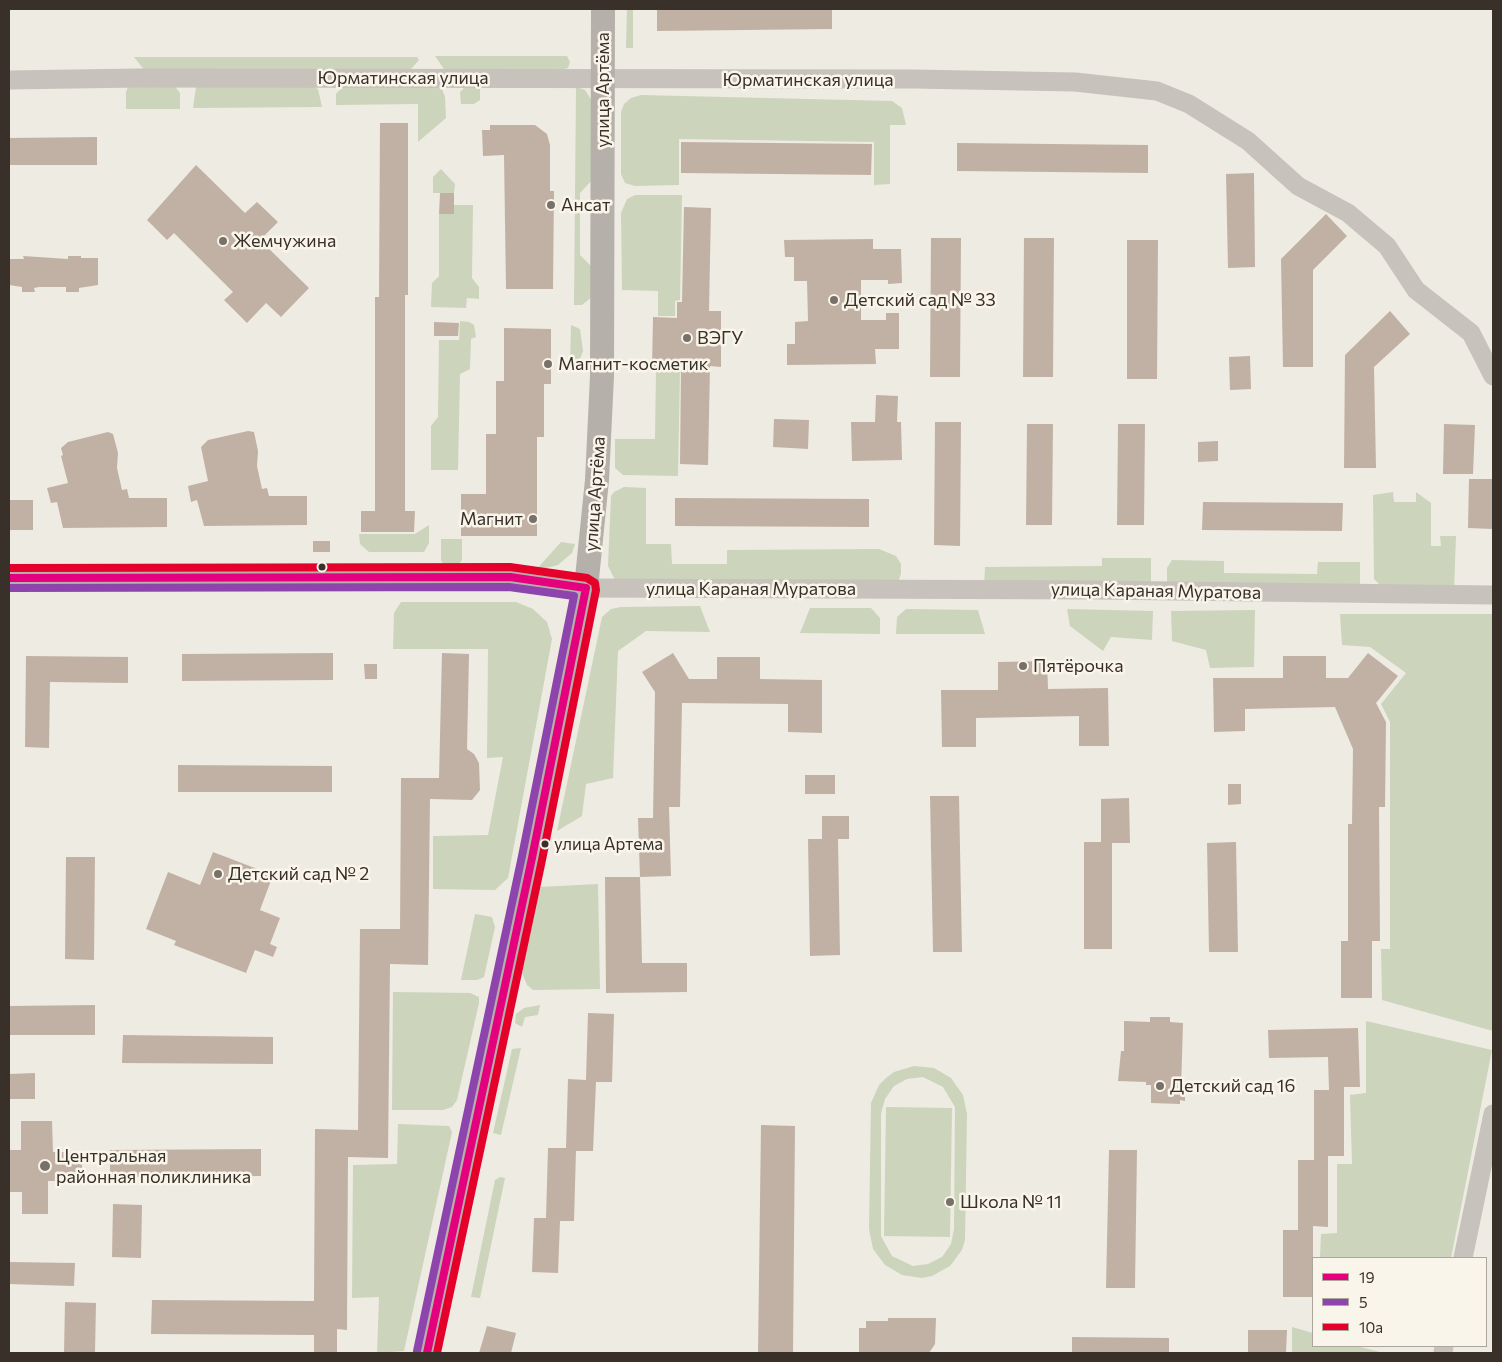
<!DOCTYPE html>
<html>
<head>
<meta charset="utf-8">
<style>
	body { margin:0 }
	#map { position:relative; width:1502px; height:1362px; overflow:hidden; background:#eeebe3; font-family:Commissioner,sans-serif }
	canvas { display:block }
	.frame { position:absolute; inset:0; border:10px solid #383029; pointer-events:none }
	.legend { position:absolute; left:1312px; top:1257px; width:175px; height:90px; box-sizing:border-box; background:#faf5ea; border:1px solid #aca69d; margin:0; padding:6px 9px; list-style:none; font-size:15px; color:#383029 }
	.legend li { display:flex; align-items:center; gap:10px; height:25px }
	.legend b { width:25px; border:1px solid #aca69d }
</style>
</head>
<body>
<div id="map">
<canvas width="1502" height="1362"></canvas>
<div class="frame"></div>
<ul class="legend">
<li><b style="height:6px;background:#e5007d"></b>19</li>
<li><b style="height:6px;background:#8e44ad"></b>5</li>
<li><b style="height:6px;background:#e4002b"></b>10а</li>
</ul>
</div>
<script>
const g = document.querySelector('canvas').getContext('2d');
g.lineJoin = 'round';
function fillPath(path, color) { g.fillStyle = color; g.fill(path, 'evenodd'); }
const shape = rows => new Path2D(rows.map(r => 'M' + r).join(''));
function stroke(path, color, width, dash) { g.strokeStyle = color; g.lineWidth = width; g.lineCap = dash ? 'butt' : 'round'; g.setLineDash(dash || []); g.stroke(path); }
function label(font, color, halo, rows, align = 'center') {
  g.font = font + ' Commissioner,sans-serif'; g.lineWidth = 5; g.setLineDash([]); g.textBaseline = 'middle'; g.strokeStyle = halo; g.fillStyle = color; for (const [text, x, y, turn = 0] of rows) {
    g.save(); g.translate(x, y); g.rotate((+turn || 0) * Math.PI / 180); g.textAlign = isNaN(turn) ? turn : align; if (halo) g.strokeText(text, 0, 0); g.fillText(text, 0, 0); g.restore();
  }
}
const green = shape([
	[627,9,633,9,633,48,626,48],
	[435,56,567,56,570,62,568,68,564,69,444,69],
	[134,57,417,57,419,60,411,69,145,71],
	[310,84,318,89,322,107,193,108,196,87],
	[174,85,180,93,180,109,126,109,126,92,128,87],
	[343,86,436,86,442,89,445,97,446,118,418,142,418,104,336,105,336,94],
	[465,87,480,87,480,100,474,104,461,104,460,92],
	[576,87,585,90,592,101,593,179,580,193,580,255,593,268,592,297,582,305,574,305],
	[641,95,892,101,902,108,906,125,890,125,890,184,874,185,874,142,679,139,679,185,635,186,625,183,621,174,621,112,624,104,631,98],
	[441,169,455,184,454,193,433,193,433,177],
	[635,195,682,195,680,300,675,301,675,316,658,316,658,291,622,290,621,213,627,199],
	[454,205,473,205,472,278,479,287,479,299,467,298,466,308,431,307,432,283,439,276,439,214,454,214],
	[460,321,469,322,474,325,476,337,471,339,470,369,460,374,458,470,431,470,431,426,438,417,439,340,459,340],
	[571,325,580,329,583,351,580,359,570,367],
	[656,370,680,370,678,476,623,475,615,468,615,439,655,439],
	[624,487,646,488,646,544,671,544,672,564,727,564,727,550,879,549,896,556,901,564,901,574,898,582,616,582,608,566,611,496,614,492],
	[1393,492,1394,502,1416,502,1416,492,1431,503,1431,546,1441,546,1440,536,1456,536,1454,591,1387,592,1374,579,1373,495],
	[429,525,429,543,424,552,369,552,360,544,359,534,415,534],
	[441,539,462,539,462,560,453,572,444,566,441,560],
	[561,542,575,544,572,553,558,565,535,571],
	[1102,558,1151,558,1151,589,984,589,985,567,1102,566],
	[1172,560,1224,561,1224,573,1317,574,1318,562,1360,562,1360,592,1167,589,1167,568],
	[401,602,516,602,533,609,547,622,552,639,508,878,495,890,433,889,433,836,488,835,503,757,487,758,488,649,393,649,394,613],
	[700,606,710,632,646,631,618,651,613,778,586,784,582,816,557,831,602,617,611,609,621,607],
	[810,608,871,608,880,618,880,634,800,633],
	[906,609,978,610,985,634,896,634,897,617],
	[1067,609,1153,611,1152,640,1111,637,1103,651,1070,626],
	[1255,610,1254,667,1210,668,1206,650,1172,641,1171,611],
	[1340,614,1493,614,1493,1031,1382,1000,1381,949,1390,949,1390,722,1381,704,1406,673,1370,647,1342,645],
	[598,884,600,989,533,990,527,985,522,973,539,887],
	[475,914,492,917,495,927,484,977,477,980,461,980],
	[393,992,470,993,479,997,479,1003,457,1100,452,1107,443,1110,392,1110],
	[540,1005,538,1015,525,1017,522,1027,515,1023,516,1014,524,1008],
	[1366,1021,1492,1050,1451,1258,1320,1258,1321,1234,1337,1233,1337,1164,1352,1164,1350,1095,1366,1093],
	[521,1048,501,1135,493,1133,512,1049],
	[914,1066,934,1068,951,1078,963,1095,967,1114,965,1240,962,1250,950,1266,932,1276,922,1278,902,1275,885,1265,873,1249,869,1229,871,1103,879,1085,886,1078,894,1072],
	[923,1077,943,1087,955,1107,954,1229,951,1244,942,1257,928,1264,913,1266,892,1256,881,1236,881,1114,885,1099,894,1086,907,1079],
	[886,1107,952,1108,950,1237,884,1236],
	[398,1124,449,1126,452,1132,404,1351,377,1353,379,1297,352,1298,353,1165,397,1164],
	[500,1177,505,1178,480,1298,471,1297,495,1180],
	[1292,1327,1313,1333,1313,1346,1357,1346,1384,1353,1292,1353]
]);
const building = shape([
	[657,9,832,9,832,29,657,31],
	[380,123,408,123,408,295,405,295,405,511,415,511,414,532,361,532,361,511,375,511,375,297,379,297],
	[490,125,535,125,547,134,550,145,550,191,554,191,553,289,506,289,504,155,483,156,482,130,490,130],
	[97,137,97,165,9,165,9,138],
	[681,142,872,144,871,175,681,173],
	[957,143,1148,145,1148,173,957,171],
	[196,165,245,213,257,202,278,222,260,240,309,288,281,317,266,303,247,323,224,300,233,292,174,233,167,240,147,220],
	[1254,173,1255,267,1228,268,1226,174],
	[440,193,454,193,454,214,439,214],
	[684,207,711,208,709,311,721,311,721,367,710,366,708,465,680,464,681,369,652,369,653,317,677,318,677,302,682,302],
	[1326,214,1347,236,1313,270,1313,367,1283,367,1281,259],
	[931,238,961,238,960,377,930,377],
	[1024,238,1054,238,1053,377,1023,377],
	[873,239,873,249,901,249,902,283,888,284,888,280,861,280,861,320,886,320,886,313,899,313,899,349,875,349,876,364,787,365,787,344,795,344,795,322,808,321,807,281,794,281,794,257,785,257,784,240],
	[1127,240,1158,240,1157,379,1127,379],
	[23,256,68,259,68,256,81,256,81,258,98,258,98,285,79,288,79,292,66,292,66,287,39,287,34,288,35,292,22,292,22,287,9,285,9,259,24,259],
	[1390,311,1410,334,1374,367,1376,468,1344,468,1345,355],
	[434,322,459,323,458,336,434,336],
	[504,328,551,329,551,384,544,384,544,437,537,437,537,536,461,536,461,494,486,494,486,434,496,434,496,381,504,381],
	[1250,356,1251,389,1230,390,1229,357],
	[876,395,898,396,897,422,901,422,902,460,852,461,851,422,875,422],
	[774,419,809,420,808,449,773,447],
	[935,422,961,422,960,546,934,545],
	[1027,424,1053,424,1052,525,1026,525],
	[1118,424,1145,424,1144,525,1117,525],
	[1444,424,1475,425,1473,474,1443,474],
	[248,431,254,432,258,451,257,466,262,489,267,488,269,496,307,496,307,525,204,526,197,500,191,502,188,486,208,481,201,447,208,440],
	[108,432,113,434,118,453,117,468,122,490,127,489,129,498,167,498,167,527,63,528,57,502,51,503,47,488,68,483,61,456,63,455,61,448,68,442],
	[1218,441,1218,461,1198,462,1198,442],
	[1469,479,1493,479,1493,529,1468,528],
	[675,498,869,499,869,527,675,526],
	[9,500,33,500,33,530,9,530],
	[1203,502,1343,503,1342,531,1202,530],
	[313,541,330,541,330,552,313,552],
	[333,653,333,680,182,681,182,654],
	[442,653,469,654,467,749,474,754,479,763,480,790,472,800,430,799,428,965,390,964,388,1158,348,1157,347,1330,337,1329,337,1353,314,1353,314,1335,151,1334,152,1300,314,1301,315,1129,358,1130,360,929,400,929,401,778,439,778],
	[673,653,689,679,717,679,717,657,760,657,760,679,822,680,822,733,788,732,788,704,682,703,680,807,669,807,671,876,640,877,638,818,653,818,655,692,642,672],
	[1368,653,1398,676,1376,703,1386,722,1385,807,1379,807,1380,941,1372,941,1372,998,1341,998,1341,941,1348,941,1348,824,1352,824,1353,749,1335,707,1245,709,1245,731,1214,732,1213,678,1283,678,1283,656,1326,656,1326,678,1348,678],
	[26,656,128,657,128,683,50,682,49,748,25,747],
	[1047,661,1048,689,1108,688,1109,746,1079,746,1079,716,976,718,976,747,942,747,941,690,998,690,998,662],
	[364,664,377,664,377,679,365,679],
	[178,765,332,766,332,792,178,792],
	[805,775,835,775,835,794,805,794],
	[1228,784,1241,784,1241,804,1228,805],
	[930,796,959,796,962,952,933,952],
	[1129,798,1130,843,1112,843,1112,949,1084,949,1084,842,1101,842,1101,799],
	[822,816,849,816,849,839,838,839,840,955,810,956,808,839,822,839],
	[1236,842,1238,952,1209,952,1207,843],
	[213,852,273,875,260,910,280,918,270,944,277,947,273,957,255,950,246,973,174,945,176,941,146,929,168,872,200,885],
	[66,857,95,857,94,960,65,959],
	[605,877,640,877,642,963,687,963,687,992,606,993],
	[95,1005,95,1035,9,1035,9,1006],
	[588,1013,614,1014,612,1082,596,1082,593,1151,576,1151,574,1221,560,1221,558,1273,532,1272,534,1218,546,1218,548,1148,566,1148,568,1079,586,1080],
	[1150,1017,1170,1017,1170,1022,1183,1023,1181,1089,1185,1090,1185,1101,1180,1100,1180,1104,1151,1103,1151,1085,1146,1085,1146,1082,1118,1081,1121,1051,1124,1051,1124,1021,1150,1022],
	[1358,1028,1360,1087,1344,1087,1344,1156,1328,1156,1328,1227,1313,1226,1313,1297,1283,1297,1283,1230,1298,1230,1298,1160,1314,1160,1314,1090,1329,1090,1328,1057,1269,1058,1268,1030],
	[123,1035,273,1037,273,1064,122,1063],
	[35,1073,35,1099,9,1099,9,1074],
	[21,1121,52,1121,53,1152,82,1152,82,1181,48,1181,48,1214,22,1214,22,1192,9,1192,9,1150,21,1150],
	[761,1125,795,1126,793,1353,758,1353],
	[261,1149,261,1176,110,1177,110,1150],
	[1109,1150,1137,1150,1135,1288,1106,1288],
	[113,1204,142,1205,141,1258,112,1257],
	[9,1262,75,1263,74,1286,9,1284],
	[65,1302,96,1303,95,1353,64,1353],
	[888,1318,936,1318,935,1344,929,1353,859,1353,859,1328,866,1328,866,1321,888,1321],
	[487,1326,516,1333,511,1353,479,1353],
	[1248,1330,1287,1330,1286,1353,1248,1353],
	[1072,1337,1169,1338,1169,1353,1072,1353]
]);
const minor = shape([
	[9,80,138,78,913,79,1075,82,1157,91,1189,104,1248,141,1298,186,1348,213,1387,246,1416,290,1471,333,1493,376],
	[586,588,1096,590,1493,595],
	[1463,1258,1493,1114],
	[1443,1353,1444,1346]
]);
const major = shape([
	[9,578,510,577,586,588],
	[427,1353,532,858,586,588,597,480,602,376,603,9]
]);
const bus1 = shape([
	[9,578,510,577,586,588],
	[427,1353,532,858,586,588]
]);
const bus2 = shape([
	[9,588,509,587,574,596,522,856,417,1351]
]);
const bus3 = shape([
	[9,568,510,567,587,578,595,583,596,590,542,860,437,1353]
]);
const markers = [
	[551,205,5,"#78716a"],
	[223,241,5,"#78716a"],
	[834,300,5,"#78716a"],
	[687,338,5,"#78716a"],
	[548,364,5,"#78716a"],
	[533,519,5,"#78716a"],
	[322,567,4.5,"#383029"],
	[1023,666,5,"#78716a"],
	[545,844,4.5,"#383029"],
	[218,874,5,"#78716a"],
	[1160,1086,5,"#78716a"],
	[45,1166,6,"#78716a"],
	[950,1202,5,"#78716a"]
];
const busNames = [
	["улица Артема",554,844]
];
const streetNames = [
	["Юрматинская улица",403,78],
	["Юрматинская улица",808,80],
	["улица Артёма",603,90,-90],
	["улица Артёма",595,494,-86],
	["улица Караная Муратова",751,589],
	["улица Караная Муратова",1156,591,1]
];
const poiNames = [
	["Ансат",561,205],
	["Жемчужина",233,241],
	["Детский сад № 33",844,300],
	["ВЭГУ",697,338],
	["Магнит-косметик",558,364],
	["Магнит",523,519,"right"],
	["Пятёрочка",1033,666],
	["Детский сад № 2",228,874],
	["Детский сад 16",1170,1086],
	["Центральная",56,1156],
	["районная поликлиника",56,1177],
	["Школа № 11",960,1202]
];
fillPath(green, '#ccd4bc');
fillPath(building, '#c1b1a4');
stroke(minor, '#c7c2bb', 19);
stroke(major, '#b6b0aa', 24);
stroke(bus1, '#e5007d', 8);
stroke(bus2, '#8e44ad', 8);
stroke(bus3, '#e4002b', 8);
for (const [x, y, r, color] of markers) { const dot = new Path2D(); dot.arc(x, y, r, 0, 2 * Math.PI); g.fillStyle = color; g.fill(dot); stroke(dot, '#faf5ea', 2); }
label('17px', '#383029', '#faf5ea', busNames, 'left');
label('18px', '#383029', '#faf5ea', streetNames);
label('18px', '#383029', '#faf5ea', poiNames, 'left');
</script>
</body>
</html>
